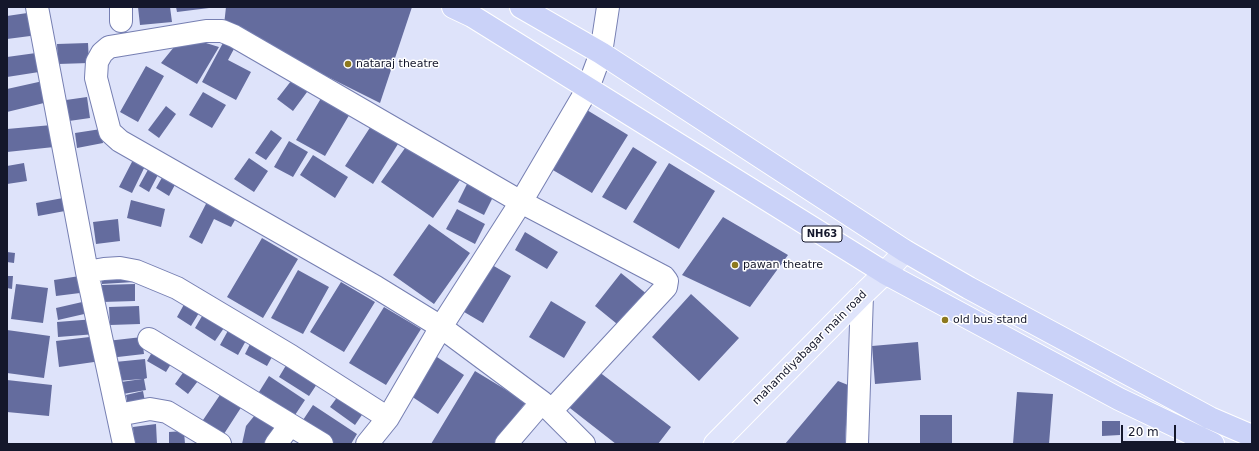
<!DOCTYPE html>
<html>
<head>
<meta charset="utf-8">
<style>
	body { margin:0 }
	#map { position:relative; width:1259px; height:451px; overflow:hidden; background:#dee3fa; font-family:"DejaVu Sans",sans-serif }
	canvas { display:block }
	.frame { position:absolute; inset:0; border:8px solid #14172b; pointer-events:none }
	.scale { position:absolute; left:1121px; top:425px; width:55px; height:18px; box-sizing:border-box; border:2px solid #14172b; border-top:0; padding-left:5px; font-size:12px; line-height:14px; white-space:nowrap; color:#14172b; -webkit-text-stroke:3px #fff; paint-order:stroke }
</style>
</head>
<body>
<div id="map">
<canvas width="1259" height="451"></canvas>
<div class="frame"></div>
<div class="scale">20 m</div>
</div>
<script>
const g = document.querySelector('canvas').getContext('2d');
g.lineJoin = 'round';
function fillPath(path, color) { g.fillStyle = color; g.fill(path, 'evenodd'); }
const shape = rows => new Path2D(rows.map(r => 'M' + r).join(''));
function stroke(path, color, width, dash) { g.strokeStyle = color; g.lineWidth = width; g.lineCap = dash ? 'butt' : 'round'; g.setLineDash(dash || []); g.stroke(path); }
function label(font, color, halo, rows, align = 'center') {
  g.font = font + ' "DejaVu Sans",sans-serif'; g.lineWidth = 3; g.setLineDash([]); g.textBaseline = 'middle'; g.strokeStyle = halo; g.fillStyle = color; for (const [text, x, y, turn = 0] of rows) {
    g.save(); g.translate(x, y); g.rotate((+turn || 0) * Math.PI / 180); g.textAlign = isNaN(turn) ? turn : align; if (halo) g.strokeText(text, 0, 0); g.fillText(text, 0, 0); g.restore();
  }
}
const building = shape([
	[138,7,170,7,172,22,140,25],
	[176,7,209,7,209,8,177,12],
	[226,7,412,7,380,103,224,25],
	[34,12,38,35,7,39,7,16],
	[183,36,219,47,197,84,161,63],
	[224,41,235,47,228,60,251,72,236,100,202,82],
	[88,43,89,63,58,64,57,44],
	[36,53,39,72,7,77,7,57],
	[146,66,164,76,138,122,120,112],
	[295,76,310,88,293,111,277,99],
	[43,81,48,102,7,112,7,89],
	[203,92,226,105,212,128,189,115],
	[323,95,351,112,325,156,296,140],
	[87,97,90,118,69,121,66,100],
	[166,106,176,114,159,138,148,130],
	[582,107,628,135,592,193,546,166],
	[52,125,54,147,7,152,7,129],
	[371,126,398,144,373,184,345,166],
	[101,129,103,143,77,148,75,133],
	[271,130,282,138,266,160,255,153],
	[289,141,308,152,293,177,274,167],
	[410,141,462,177,433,218,381,182],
	[633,147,657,162,626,210,602,197],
	[313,155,348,177,335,198,300,175],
	[135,156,147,162,132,193,119,187],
	[249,158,268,171,254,192,234,179],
	[24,163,27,181,7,184,7,166],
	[669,163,715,191,679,249,633,222],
	[150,166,160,171,149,192,139,186],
	[164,174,177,181,169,196,156,188],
	[468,182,494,195,484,215,458,202],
	[63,198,65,211,38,216,36,203],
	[209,198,239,213,231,227,214,219,202,244,189,237],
	[131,200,165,209,161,227,127,218],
	[457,209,485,224,475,244,446,229],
	[723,217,788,255,750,307,682,275],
	[118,219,120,241,96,244,93,222],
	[429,224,470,253,434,304,393,275],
	[525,232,558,252,547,269,515,250],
	[262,238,298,259,263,318,227,297],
	[7,252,15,253,14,263,7,262],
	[487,262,511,276,483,323,459,309],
	[298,270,329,287,303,334,271,318],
	[621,273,648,295,622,328,595,306],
	[86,275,88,292,56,296,54,280],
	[101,275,134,282,102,284],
	[7,276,13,276,12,289,7,288],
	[341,282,375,302,344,352,310,332],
	[16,284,48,288,43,323,11,319],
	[135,284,135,301,102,302,101,285],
	[691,294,739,338,699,381,652,337],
	[187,299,202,308,191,326,177,317],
	[91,300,93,312,58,320,56,308],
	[551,301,586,322,564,358,529,337],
	[139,306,140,324,110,325,109,307],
	[384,307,421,329,386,385,349,363],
	[205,311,226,325,215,341,195,328],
	[95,319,96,334,58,337,57,322],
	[230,327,248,337,238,355,220,345],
	[7,330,50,336,44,378,7,373],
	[98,336,101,361,59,367,56,341],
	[142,337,144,354,109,358,107,341],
	[253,338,276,350,267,366,245,354],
	[918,342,921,380,875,384,872,346],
	[155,347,174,359,166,372,147,361],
	[431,353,464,375,438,414,405,392],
	[145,359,147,378,144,379,146,390,123,394,121,382,142,379,117,381,115,362],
	[288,362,319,381,309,396,279,377],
	[187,367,201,377,188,394,175,384],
	[594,368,671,427,658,444,616,444,566,405],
	[475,371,526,402,494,444,431,444],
	[269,376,305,400,295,415,259,392],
	[7,380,52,385,49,416,7,412],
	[838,381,848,385,845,444,785,444],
	[224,389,244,403,222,437,201,423],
	[143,391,146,407,129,411,126,395],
	[341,392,366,409,355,425,330,407],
	[1017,392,1053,394,1049,444,1013,444],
	[313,405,357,434,351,444,333,444,301,423],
	[259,410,278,424,263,444,242,444,246,426],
	[920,415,952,415,952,444,920,444],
	[1102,421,1120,421,1120,435,1102,436],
	[156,424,157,444,134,444,133,427],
	[184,431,185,444,169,444,169,432]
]);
const minor = shape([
	[37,7,87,272,124,444],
	[121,7,121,21],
	[87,272,104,269,120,268,136,271,177,288,291,356,388,418],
	[149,339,322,444],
	[551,411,666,287,667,281,664,277,521,202,234,36,222,31,206,31,109,47,102,53,97,62,96,78,110,132,120,141,376,287,441,327,542,402,584,444],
	[118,415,150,409,167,412,220,444],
	[276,444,290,425],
	[367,444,388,418,441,327,521,202,588,88,601,53,608,7],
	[506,444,542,402],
	[857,444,862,295]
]);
const major = shape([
	[715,444,862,295,885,273,905,251]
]);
const highway = shape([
	[453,7,472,16,885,273,1119,399,1213,444],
	[521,7,601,53,905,251,969,288,1210,418,1252,436]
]);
const markers = [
	[348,64,4,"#8d791e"],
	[735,265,4,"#8d791e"],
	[945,320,4,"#8d791e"]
];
const shields = [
	[822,234,40]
];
const shieldNames = [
	["NH63",822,234]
];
const poiNames = [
	["nataraj theatre",356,64],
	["pawan theatre",743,265],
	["old bus stand",953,320]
];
const streetNames = [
	["mahamdiyabagar main road",810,348,-45]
];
fillPath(building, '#646c9e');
stroke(minor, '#767fb2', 24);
stroke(major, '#fff', 24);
stroke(highway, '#fff', 24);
stroke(minor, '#fff', 22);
stroke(major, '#dfe4fb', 22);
stroke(highway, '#cad2f8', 22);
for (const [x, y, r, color] of markers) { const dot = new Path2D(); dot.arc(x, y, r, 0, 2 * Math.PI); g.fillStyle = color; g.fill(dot); stroke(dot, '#fff', 1.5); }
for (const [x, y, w] of shields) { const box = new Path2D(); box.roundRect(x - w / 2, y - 8, w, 16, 3); g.fillStyle = '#fff'; g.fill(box); stroke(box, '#14172b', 1); }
label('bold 10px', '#14172b', null, shieldNames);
label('11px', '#14172b', '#fff', poiNames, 'left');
label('11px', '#14172b', '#fff', streetNames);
</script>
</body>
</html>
